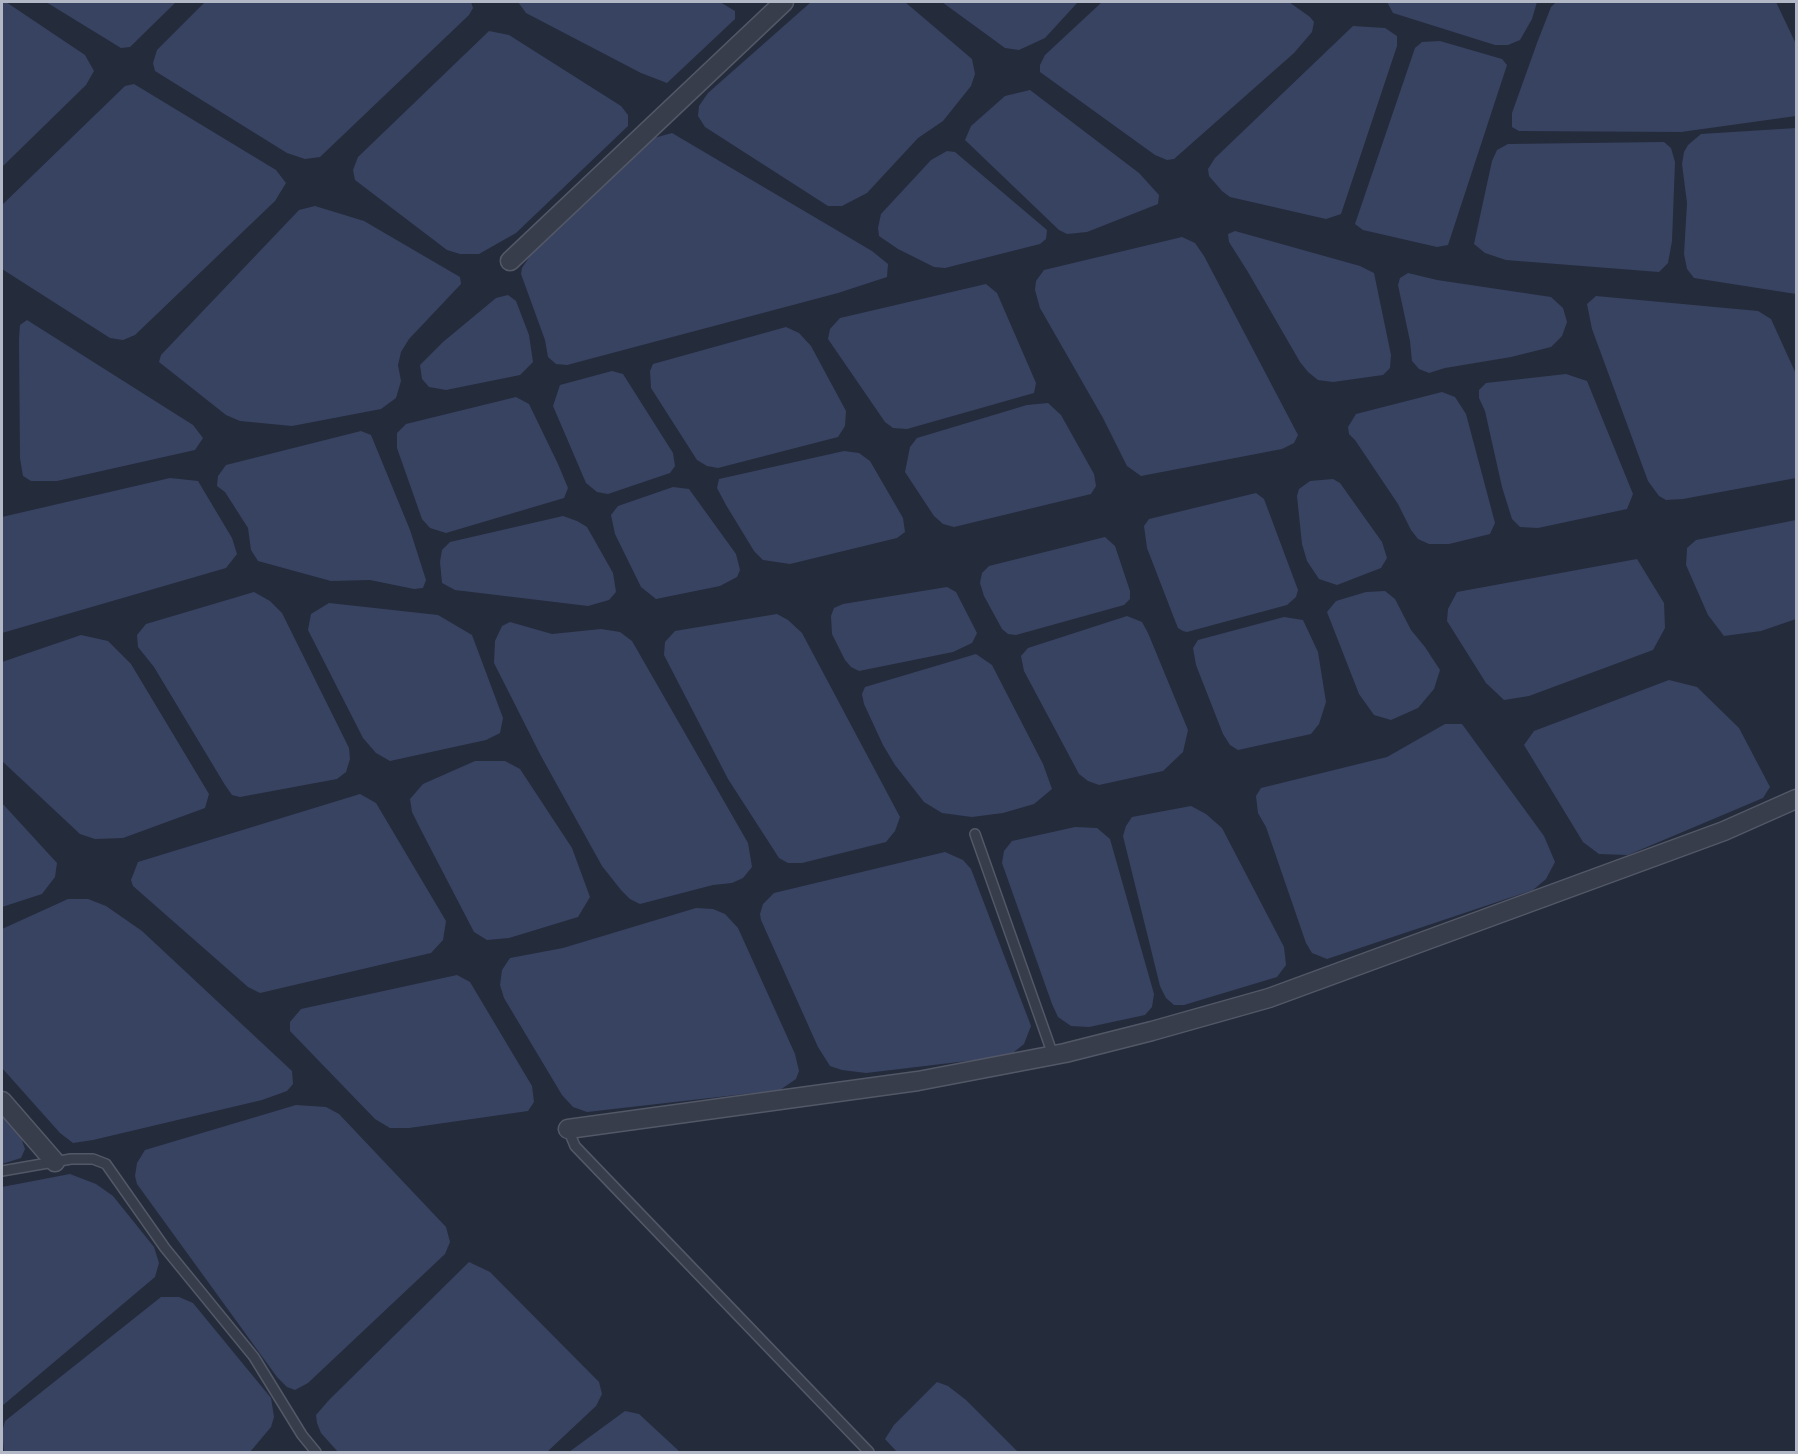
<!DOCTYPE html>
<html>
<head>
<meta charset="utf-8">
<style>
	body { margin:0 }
	#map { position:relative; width:1798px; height:1454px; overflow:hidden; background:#242b3b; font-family:Raleway,sans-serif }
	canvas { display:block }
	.frame { position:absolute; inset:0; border:3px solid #b3b8c7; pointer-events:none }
</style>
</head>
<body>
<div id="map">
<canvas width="1798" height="1454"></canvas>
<div class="frame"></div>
</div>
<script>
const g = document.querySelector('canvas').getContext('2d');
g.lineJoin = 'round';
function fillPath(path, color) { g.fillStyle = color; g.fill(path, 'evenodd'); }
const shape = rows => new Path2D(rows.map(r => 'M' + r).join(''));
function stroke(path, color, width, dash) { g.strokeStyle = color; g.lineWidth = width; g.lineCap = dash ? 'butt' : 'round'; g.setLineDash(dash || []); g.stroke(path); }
const water = shape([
	[2,2,6,2,85,55,94,71,86,85,2,167],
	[46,2,176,2,130,47,121,48],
	[205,2,471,2,473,8,469,15,320,157,305,159,287,153,155,71,153,63,157,50],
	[518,2,720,2,735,11,735,19,667,83,641,73,526,13],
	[811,2,905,2,972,59,975,74,971,86,943,121,918,138,867,193,842,206,828,206,705,127,698,116,699,106,708,93],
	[942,2,1078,2,1045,38,1019,50,1005,48],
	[1102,2,1289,2,1310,17,1314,22,1312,32,1294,53,1174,159,1167,160,1155,155,1040,72,1040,65,1045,55],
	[1387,2,1537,2,1532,19,1520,40,1508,45,1495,45,1393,13],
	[1556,2,1776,2,1796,44,1796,116,1681,132,1519,131,1512,127,1512,113,1537,43,1551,7],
	[1353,26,1385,28,1397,36,1397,46,1341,214,1326,219,1230,197,1222,191,1209,176,1208,169,1215,158],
	[489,31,509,35,621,106,628,115,628,126,516,233,479,254,460,254,447,250,355,180,353,170,358,157],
	[1440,41,1502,59,1507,65,1448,245,1437,247,1363,230,1355,224,1415,48,1422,42],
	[134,84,276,170,286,183,275,201,135,335,123,340,110,338,2,269,2,205,125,86],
	[1030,90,1139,173,1159,195,1158,204,1087,232,1067,234,1059,230,965,140,971,126,1005,96],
	[1796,128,1796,294,1694,278,1687,269,1684,254,1687,203,1682,164,1684,152,1688,145,1701,134],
	[672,133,872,251,888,264,887,277,838,293,567,365,556,364,548,357,545,340,521,274,522,268,530,256,654,138],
	[1664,142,1671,148,1675,162,1672,241,1668,263,1659,272,1506,260,1485,253,1474,244,1492,161,1497,150,1508,144],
	[947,151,955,152,1047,230,1046,239,1040,244,945,268,934,267,898,249,879,236,878,228,881,214,931,160],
	[315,206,364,221,460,277,461,284,409,339,401,352,398,365,401,381,396,398,381,409,292,426,240,421,226,415,159,362,161,355,299,210],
	[1235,231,1360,266,1374,273,1391,355,1390,368,1383,375,1333,382,1318,380,1308,372,1300,362,1248,272,1229,242,1228,234],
	[1182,237,1195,243,1204,256,1298,435,1294,443,1282,449,1141,476,1127,466,1103,418,1040,308,1035,290,1036,281,1044,270],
	[1408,273,1437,280,1551,297,1563,308,1567,322,1562,336,1551,347,1511,357,1445,368,1429,373,1419,369,1412,361,1410,341,1398,285,1400,278],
	[986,284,997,293,1036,383,1034,393,907,429,893,428,885,422,828,339,830,329,840,318],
	[508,295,516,301,529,335,533,362,520,375,446,390,429,387,422,379,420,365,443,342,496,298],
	[1596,296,1758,311,1771,319,1796,374,1796,478,1683,499,1666,500,1659,496,1648,481,1592,329,1587,304],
	[27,320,193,425,203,438,195,450,57,481,31,481,23,476,20,458,19,339,20,325],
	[786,327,799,333,811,346,846,411,845,426,838,437,718,468,707,466,697,460,651,388,650,371,653,364],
	[612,371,623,374,673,453,675,466,670,473,608,494,597,492,586,483,553,406,560,385],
	[1566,374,1587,381,1633,494,1627,509,1538,528,1520,527,1512,519,1502,487,1485,411,1479,398,1479,390,1486,383],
	[1442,392,1455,397,1466,414,1495,523,1490,534,1449,544,1429,544,1418,539,1411,530,1398,504,1355,440,1349,434,1348,427,1356,414],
	[516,397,529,404,558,464,568,488,564,498,446,533,430,528,422,519,397,448,397,433,406,424],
	[1048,403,1061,415,1094,474,1096,486,1091,494,954,527,943,524,934,516,905,472,910,447,917,438,1027,405],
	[361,431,371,435,410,530,426,580,423,588,414,589,370,580,331,581,258,561,251,550,248,528,225,492,217,486,218,476,226,465],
	[844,451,859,453,870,461,903,518,905,532,897,538,790,564,763,560,754,551,726,505,717,488,719,479],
	[170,478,198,481,232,538,237,554,226,568,2,633,2,517],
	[1333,479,1340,483,1382,542,1387,558,1381,568,1337,585,1319,579,1307,561,1302,544,1297,496,1299,489,1310,481],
	[673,487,689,489,736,554,740,570,737,577,720,586,656,599,641,587,615,534,611,515,618,506],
	[1256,493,1264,499,1298,590,1296,597,1287,605,1187,632,1183,631,1178,628,1174,618,1147,548,1144,526,1149,519],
	[563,516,577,521,587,527,613,573,616,592,609,600,588,606,455,590,442,583,440,562,442,550,450,542],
	[1796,520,1796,619,1761,631,1724,636,1708,615,1686,565,1687,548,1696,540],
	[1105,537,1115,546,1130,591,1130,599,1124,605,1016,635,1008,634,1002,629,984,596,980,583,982,573,989,566],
	[1637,559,1664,603,1665,628,1653,650,1529,696,1504,700,1486,683,1447,621,1448,609,1457,592],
	[947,587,956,592,977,633,972,643,953,652,859,671,851,667,845,660,832,634,831,616,834,608,843,604],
	[1385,591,1395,599,1411,630,1425,647,1440,670,1434,689,1418,708,1391,720,1374,715,1359,694,1327,612,1336,601,1366,592],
	[254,592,270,601,282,613,349,748,350,759,346,772,337,779,240,797,232,795,225,785,154,667,138,647,137,635,146,624],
	[329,603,438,615,472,635,503,718,500,733,486,740,390,761,376,753,363,738,308,630,311,614],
	[777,614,788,620,802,633,900,817,895,831,886,842,802,863,788,863,779,858,728,779,664,655,665,642,675,631],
	[1127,616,1142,622,1148,633,1188,730,1183,752,1163,771,1099,785,1088,781,1079,774,1024,671,1021,656,1028,648],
	[1284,617,1303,620,1318,652,1326,702,1319,724,1311,734,1238,750,1230,745,1223,734,1196,665,1193,648,1198,640],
	[510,622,552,634,601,629,620,632,632,641,748,843,752,867,743,878,732,883,713,885,640,904,630,899,621,890,602,866,541,756,494,663,495,641,502,626],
	[81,635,108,641,131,664,209,794,205,808,123,838,95,839,80,834,2,761,2,662],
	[976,654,992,665,1043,764,1052,789,1034,804,1003,813,972,817,942,813,924,802,895,765,883,745,864,704,862,694,865,687],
	[1669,680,1697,687,1739,728,1770,787,1763,798,1628,855,1599,854,1583,842,1524,745,1534,731],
	[1445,724,1462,724,1544,836,1555,862,1546,879,1533,890,1327,959,1312,953,1306,943,1266,827,1258,813,1256,796,1261,788,1387,757],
	[475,761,505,761,520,769,572,848,590,897,578,917,509,938,487,940,474,932,421,830,412,812,410,799,423,784],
	[360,794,376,803,446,921,443,940,431,953,260,993,248,987,133,886,131,880,138,862],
	[2,803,57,863,55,877,42,894,2,907],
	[1191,806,1206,814,1222,828,1284,947,1286,965,1277,977,1184,1005,1174,1005,1166,998,1160,986,1123,836,1126,826,1132,817],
	[1075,827,1097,828,1110,839,1154,994,1152,1007,1145,1015,1089,1027,1071,1026,1058,1017,1052,1004,1002,863,1004,851,1012,841],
	[945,852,963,860,971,869,1031,1026,1024,1044,1009,1056,866,1073,842,1070,830,1066,818,1047,761,920,760,914,763,904,774,893],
	[68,899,88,899,106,906,142,931,292,1071,293,1084,287,1091,262,1100,93,1140,73,1143,60,1133,2,1068,2,929],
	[696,908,713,909,725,914,738,928,795,1054,799,1071,796,1079,780,1090,587,1112,573,1107,562,1095,504,998,500,985,502,970,510,958,563,948],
	[457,975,470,982,532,1086,534,1102,528,1111,409,1128,390,1128,375,1119,290,1031,290,1022,301,1009],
	[296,1105,326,1107,339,1114,446,1227,450,1242,445,1254,308,1383,295,1390,287,1387,277,1377,137,1184,135,1176,137,1163,145,1150],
	[2,1109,17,1126,25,1149,21,1158,2,1164],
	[70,1174,96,1184,113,1196,154,1247,159,1263,155,1277,2,1406,2,1187],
	[469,1262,490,1272,599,1382,602,1394,596,1406,547,1452,338,1452,321,1433,317,1423,316,1415,329,1400],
	[161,1297,179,1297,193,1303,271,1398,274,1417,271,1427,250,1452,4,1452,2,1432,5,1421],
	[937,1382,948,1386,966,1400,1018,1452,897,1452,885,1439,894,1425],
	[625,1411,639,1414,680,1452,569,1452]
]);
const lane = shape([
	[975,834,1053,1055],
	[568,1129,575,1146,869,1452],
	[2,1171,71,1159,93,1159,106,1164,165,1248,254,1357,302,1435,316,1452]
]);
const street = shape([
	[510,261,784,2],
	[2,1101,55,1162],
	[568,1129,918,1081,1065,1053,1152,1031,1269,998,1724,831,1796,799]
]);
fillPath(water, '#384362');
stroke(lane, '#535867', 12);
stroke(street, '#535867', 21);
stroke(lane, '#383d4c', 9);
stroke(street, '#383d4c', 18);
</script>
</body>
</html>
